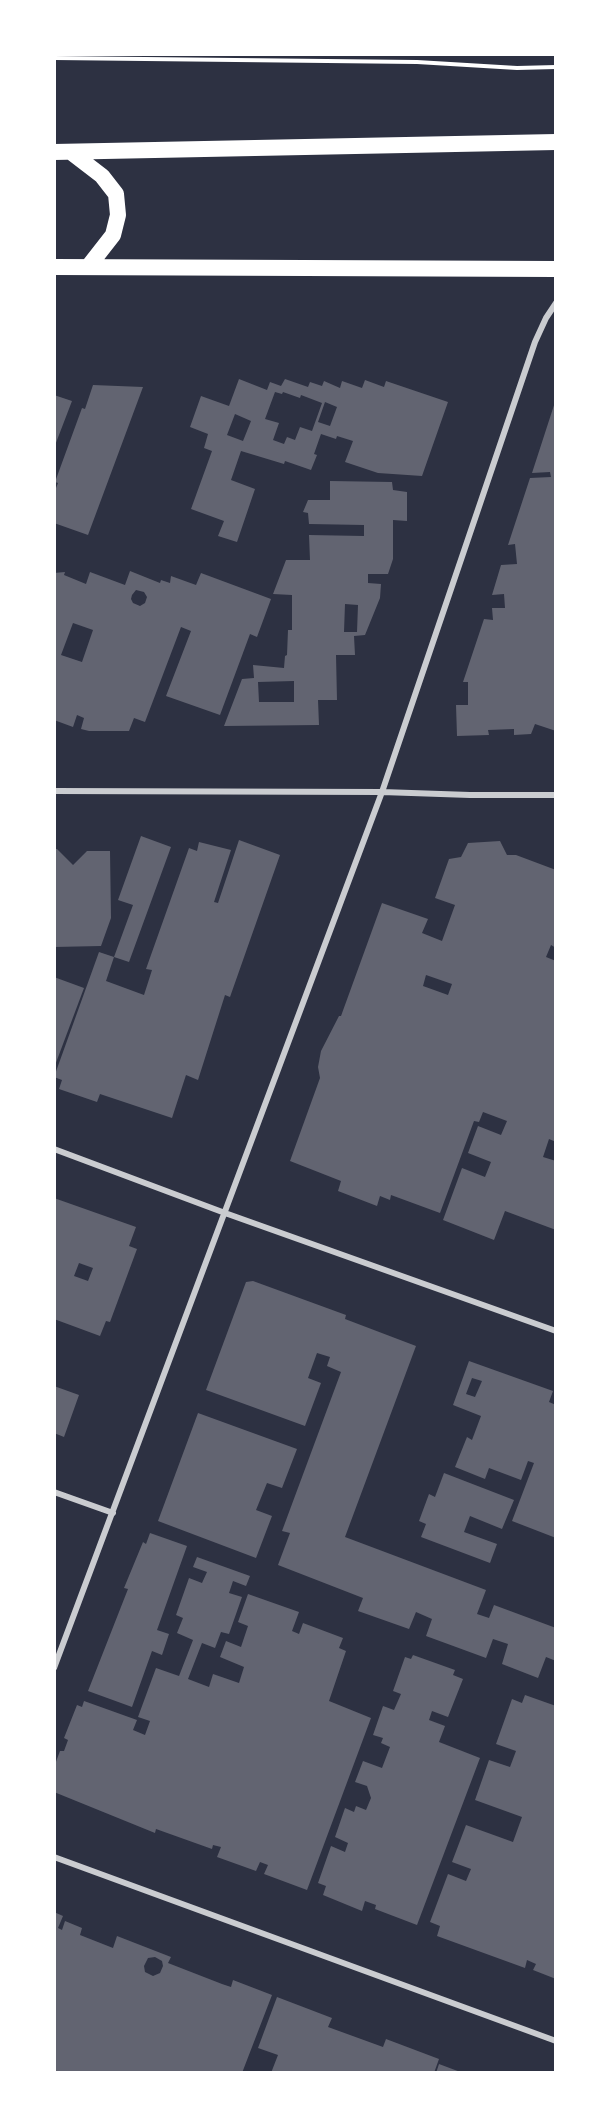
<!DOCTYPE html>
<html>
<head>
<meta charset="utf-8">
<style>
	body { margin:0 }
	#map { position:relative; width:610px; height:2127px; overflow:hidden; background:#2d3142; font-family:Ubuntu,sans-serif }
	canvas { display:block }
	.frame { position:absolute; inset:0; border:56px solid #fff; pointer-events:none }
</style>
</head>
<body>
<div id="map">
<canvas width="610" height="2127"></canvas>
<div class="frame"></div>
</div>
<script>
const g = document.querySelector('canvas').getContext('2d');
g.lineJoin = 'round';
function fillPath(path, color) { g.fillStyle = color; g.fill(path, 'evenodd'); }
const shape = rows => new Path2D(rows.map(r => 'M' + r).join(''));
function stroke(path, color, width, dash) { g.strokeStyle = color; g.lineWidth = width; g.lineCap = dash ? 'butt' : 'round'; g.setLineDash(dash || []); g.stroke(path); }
const building = shape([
	[239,379,267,390,270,382,281,386,285,379,308,387,310,382,322,386,324,381,340,388,342,381,362,388,365,380,384,387,386,381,448,402,422,476,378,473,345,462,353,441,337,436,336,439,321,434,314,454,317,455,311,470,285,461,284,464,241,451,231,480,255,489,237,542,218,536,224,521,191,509,212,451,204,448,208,434,190,427,201,396,229,406],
	[275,392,282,394,283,392,300,398,301,395,322,403,312,431,300,427,295,440,287,437,284,444,273,440,279,423,265,419],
	[325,402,337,407,330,426,318,422],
	[235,414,251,421,243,441,227,435],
	[93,385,143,387,88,535,54,523,54,493,58,483,55,482,82,408,85,409],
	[54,395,72,401,54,448],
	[556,399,556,731,535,724,531,734,514,735,514,729,488,730,489,735,457,736,456,705,468,705,468,682,463,682,484,619,493,620,492,608,505,608,504,594,492,595,501,565,517,564,515,544,508,545,530,478,551,477,550,472,532,473],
	[330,481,392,482,393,490,407,492,407,521,393,520,393,559,388,574,368,574,368,583,381,584,380,598,365,635,354,636,355,655,336,655,337,700,318,700,319,725,224,726,242,679,254,678,253,665,284,668,285,656,287,655,288,630,292,630,292,595,273,594,286,560,310,560,309,535,364,536,364,525,309,524,308,513,303,512,308,500,330,500],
	[345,604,358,605,357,632,344,632],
	[294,681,294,702,259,702,258,682],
	[130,571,160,583,161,580,170,583,171,576,196,585,201,573,271,599,257,637,250,634,220,715,166,696,191,631,181,627,145,722,134,718,129,731,89,731,81,729,84,718,77,715,73,727,54,720,54,573,65,572,64,575,86,584,90,572,125,585],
	[136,590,144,592,147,597,145,603,140,606,133,603,131,599,132,595],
	[73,623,93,630,82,662,61,655],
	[141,836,171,847,129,962,114,957,106,981,144,995,152,970,146,969,189,848,197,851,199,842,231,850,214,902,218,903,239,840,280,855,230,997,225,995,198,1080,186,1075,172,1118,100,1094,97,1102,59,1089,62,1080,54,1077,99,952,114,957,133,905,118,900],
	[500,841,507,855,516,855,556,870,556,948,551,945,546,957,556,961,556,1142,549,1139,543,1157,556,1161,556,1230,505,1211,494,1240,443,1220,462,1168,485,1177,491,1162,468,1153,478,1126,501,1135,507,1121,483,1112,479,1122,474,1121,440,1213,391,1195,390,1200,380,1196,377,1206,338,1191,341,1181,290,1161,320,1078,318,1067,321,1051,339,1016,341,1016,382,903,428,919,422,933,442,941,455,905,435,898,449,859,461,857,468,843],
	[426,975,452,984,448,995,423,986],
	[54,849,57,849,73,865,87,851,110,851,111,918,101,946,54,947],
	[54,977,84,988,54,1068],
	[54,1198,136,1227,129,1246,137,1249,110,1322,106,1321,100,1336,54,1319],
	[79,1263,93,1268,88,1281,74,1276],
	[253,1281,346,1315,345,1319,416,1346,345,1537,486,1590,477,1614,489,1618,494,1605,556,1628,556,1661,546,1657,538,1678,502,1664,508,1644,493,1639,486,1658,426,1636,432,1619,416,1612,409,1629,358,1611,363,1598,278,1565,290,1533,282,1531,341,1372,327,1366,330,1357,317,1353,308,1378,321,1383,305,1426,206,1390,246,1282],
	[469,1361,553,1391,549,1402,556,1405,556,1538,512,1521,534,1463,528,1461,521,1480,489,1468,485,1479,455,1467,467,1437,472,1440,481,1416,453,1405],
	[472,1378,482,1381,475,1397,466,1394],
	[54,1386,79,1395,64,1437,54,1433],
	[198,1413,297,1449,282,1488,267,1483,256,1510,272,1516,256,1558,158,1521],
	[444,1473,514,1500,502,1529,470,1516,464,1532,497,1544,490,1563,421,1537,426,1524,419,1521,429,1494,435,1497],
	[150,1533,187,1546,157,1630,169,1634,162,1655,152,1651,132,1707,88,1691,128,1589,124,1588,143,1542,146,1544],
	[197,1557,250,1576,246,1586,233,1581,229,1593,242,1597,229,1634,221,1632,215,1648,202,1643,188,1679,209,1687,213,1674,239,1683,244,1667,220,1657,226,1641,241,1647,248,1626,238,1622,248,1594,299,1612,292,1631,299,1634,303,1623,343,1638,339,1648,346,1651,329,1701,371,1718,307,1890,264,1874,268,1865,260,1862,256,1871,217,1857,221,1847,213,1845,212,1849,156,1829,155,1833,54,1792,54,1767,60,1751,64,1751,68,1740,64,1738,77,1705,82,1707,84,1701,137,1720,133,1730,145,1735,150,1721,138,1717,156,1668,179,1676,193,1640,177,1633,183,1618,176,1615,189,1578,202,1583,207,1572,193,1567],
	[413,1655,455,1670,453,1675,463,1679,448,1717,432,1711,429,1720,445,1726,439,1742,480,1758,417,1925,375,1909,376,1905,365,1901,362,1911,323,1895,326,1886,318,1883,331,1846,345,1852,348,1843,335,1837,345,1808,354,1812,356,1806,366,1810,371,1798,367,1786,355,1782,363,1761,382,1768,390,1747,381,1743,383,1738,373,1735,383,1706,394,1710,401,1694,393,1691,405,1657,411,1659],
	[525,1695,556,1706,556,1979,533,1970,536,1964,527,1960,525,1968,437,1936,440,1926,430,1922,448,1874,466,1881,471,1869,452,1862,466,1825,513,1842,522,1817,475,1800,489,1760,510,1767,516,1751,496,1744,512,1699,522,1703],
	[54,1912,63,1916,58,1928,62,1930,65,1921,82,1928,80,1935,113,1948,117,1936,171,1957,168,1963,222,1984,231,1987,233,1980,272,1995,242,2073,54,2073],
	[155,1957,162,1961,163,1966,160,1973,153,1976,145,1972,144,1966,148,1958],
	[277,1997,332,2018,328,2027,383,2047,386,2039,439,2059,434,2073,271,2073,278,2055,258,2048],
	[439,2064,463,2073,436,2073]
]);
const path = shape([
	[54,58,417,62,517,68,556,67]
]);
const minor = shape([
	[54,791,382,792,470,795,556,795],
	[54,1149,225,1213,556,1331],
	[54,1492,113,1513],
	[54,1668,382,792,535,342,546,318,556,303],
	[54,1857,556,2041]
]);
const trunk = shape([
	[54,152,556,142],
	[72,153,102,176,116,194,118,215,113,235,88,267],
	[54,267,556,269]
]);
fillPath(building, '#626471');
stroke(path, '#fff', 4);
stroke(minor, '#caccd0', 6);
stroke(trunk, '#fff', 16);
</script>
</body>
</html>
